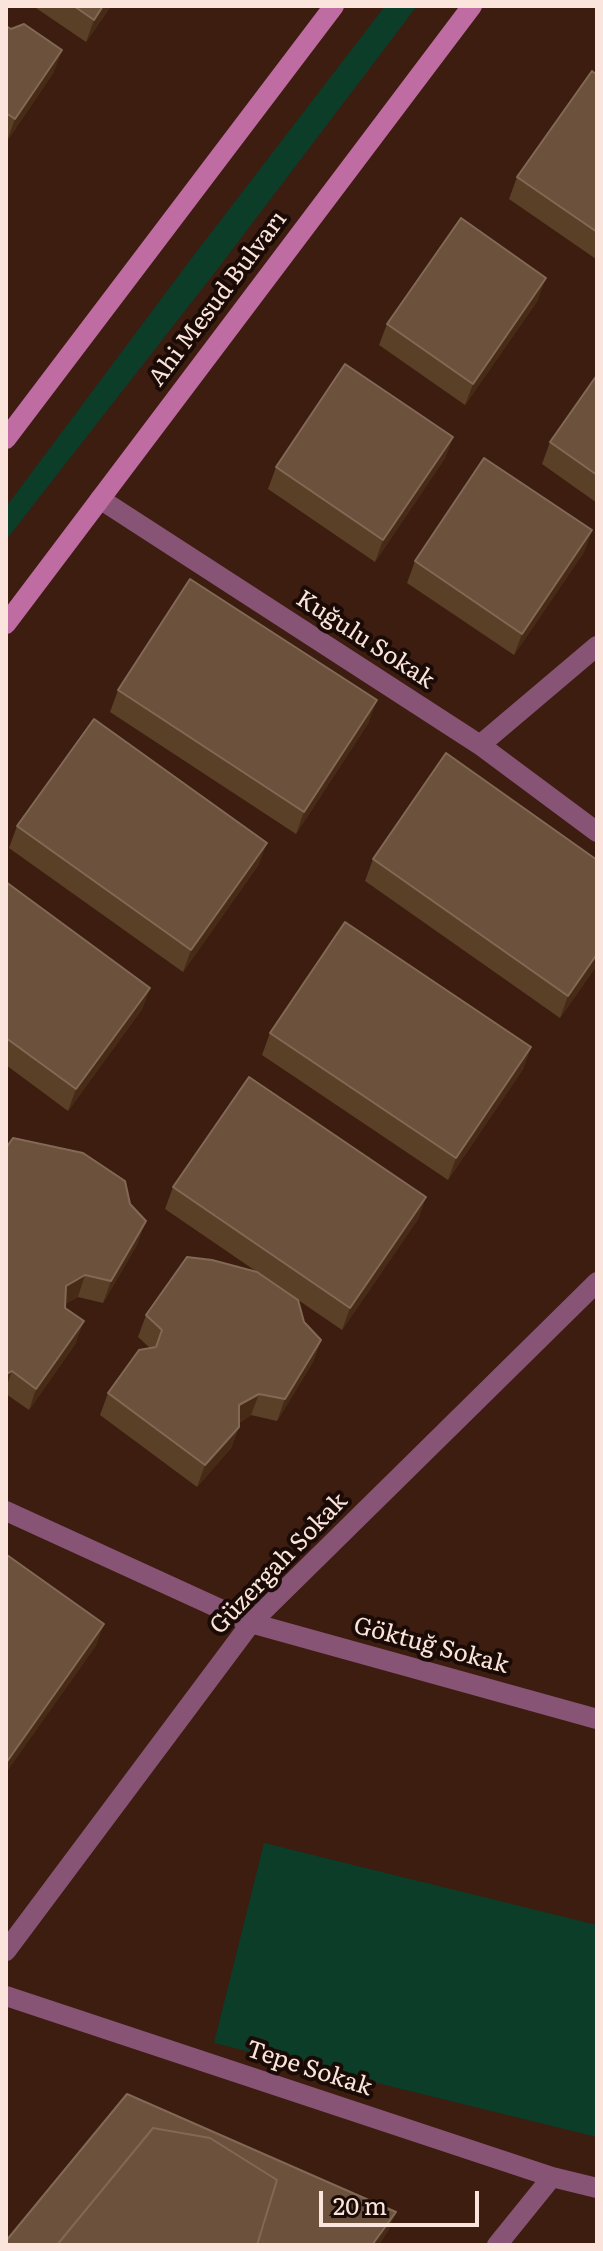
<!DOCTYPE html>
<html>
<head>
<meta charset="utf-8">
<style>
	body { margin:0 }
	#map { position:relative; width:603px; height:2251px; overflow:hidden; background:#3c1d10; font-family:Literata,serif }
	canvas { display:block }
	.frame { position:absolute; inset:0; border:8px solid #fae4db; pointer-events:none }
	.scale { position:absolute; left:319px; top:2191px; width:160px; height:36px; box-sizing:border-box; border:4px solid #fae4db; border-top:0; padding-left:10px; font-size:24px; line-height:28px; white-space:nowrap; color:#fae4db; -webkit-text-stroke:6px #1a0b06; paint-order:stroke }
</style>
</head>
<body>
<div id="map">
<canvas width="603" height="2251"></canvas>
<div class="frame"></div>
<div class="scale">20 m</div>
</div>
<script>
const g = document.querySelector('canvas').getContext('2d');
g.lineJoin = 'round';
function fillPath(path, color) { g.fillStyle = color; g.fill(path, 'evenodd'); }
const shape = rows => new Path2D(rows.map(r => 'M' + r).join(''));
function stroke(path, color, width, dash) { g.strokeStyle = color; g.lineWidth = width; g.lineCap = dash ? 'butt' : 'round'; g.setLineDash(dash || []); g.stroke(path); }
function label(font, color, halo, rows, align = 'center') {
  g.font = font + ' Literata,serif'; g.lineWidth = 8; g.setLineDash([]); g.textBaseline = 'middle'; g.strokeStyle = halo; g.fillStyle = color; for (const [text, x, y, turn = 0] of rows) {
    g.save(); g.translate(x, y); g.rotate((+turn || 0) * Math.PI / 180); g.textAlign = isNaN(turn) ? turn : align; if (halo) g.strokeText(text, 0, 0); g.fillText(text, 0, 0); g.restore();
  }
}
const green = shape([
	[385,6,417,6,216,271,6,540,6,507,191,259],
	[264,1843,597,1925,597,2137,214,2043]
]);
const minor = shape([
	[100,499,480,745,597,832],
	[480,745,597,646],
	[6,1951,251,1623,597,1282],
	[6,1996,552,2177,597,2188],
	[497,2245,552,2177]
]);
const tertiary = shape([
	[6,1511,251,1623,597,1719]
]);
const secondary = shape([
	[6,439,334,6],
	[6,624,472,6]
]);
const wall = shape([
	[36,6,111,6,86,42,36,8],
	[6,26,54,72,7,141,6,140],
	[597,75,597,257,596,259,509,199,517,177],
	[538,300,465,405,379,345,387,324],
	[597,375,597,503,542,464,550,442],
	[453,437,445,458,375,562,268,489,276,467],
	[592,530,584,552,514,655,407,583,415,561],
	[118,690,369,722,296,834,110,712],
	[17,826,259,864,183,972,9,848],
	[373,859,597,965,560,1018,365,881],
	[6,882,150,988,142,1009,68,1111,6,1065],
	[270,1033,531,1047,523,1069,448,1180,262,1055],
	[6,1148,138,1243,103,1303,78,1297,65,1304,65,1308,76,1343,29,1410,6,1394],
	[173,1187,426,1197,418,1219,342,1330,165,1209],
	[146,1315,304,1322,321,1340,313,1362,277,1421,251,1415,239,1423,239,1427,231,1448,197,1487,100,1415,108,1393,150,1348,138,1337]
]);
const shadedWall = shape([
	[103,6,111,6,86,42,94,20],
	[62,50,54,72,7,141,15,119],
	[546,278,538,300,465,405,473,384],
	[453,437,445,458,375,562,383,540],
	[592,530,584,552,514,655,522,634],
	[377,700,369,722,296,834,304,812],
	[267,843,259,864,183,972,191,950],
	[597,954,597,965,560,1018,568,996],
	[150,988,142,1009,68,1111,76,1089],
	[531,1047,523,1069,448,1180,456,1158],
	[426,1197,418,1219,342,1330,350,1308],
	[146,1221,138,1243,103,1303,111,1281],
	[85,1275,78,1297,58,1308,66,1286],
	[84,1321,76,1343,29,1410,36,1389],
	[321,1340,313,1362,277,1421,285,1399],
	[12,1371,6,1388,6,1374],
	[259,1394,251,1415,232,1427,239,1405],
	[239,1427,231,1448,197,1487,205,1465],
	[104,1624,96,1646,6,1773,6,1763],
	[396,2212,389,2230,379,2245,372,2245]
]);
const building = shape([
	[74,6,103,6,94,20,74,6],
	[24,24,62,50,15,119,6,113,6,26,11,29,24,24],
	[592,71,597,75,597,232,517,177,592,71],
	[461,218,546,278,473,384,387,324,461,218],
	[345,364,453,437,383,540,276,467,345,364],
	[597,375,597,475,550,442,597,375],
	[484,458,592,530,522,634,415,561,484,458],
	[190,579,377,700,304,812,118,690,190,579],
	[94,719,267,843,191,950,17,826,94,719],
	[446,753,597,860,597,954,568,996,373,859,446,753],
	[6,882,150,988,76,1089,6,1038,6,882],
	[345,922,531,1047,456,1158,270,1033,345,922],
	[249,1077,426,1197,350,1308,173,1187,249,1077],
	[13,1138,83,1153,125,1181,130,1204,146,1221,111,1281,85,1275,66,1286,65,1308,84,1321,36,1389,12,1371,6,1374,6,1148,13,1138],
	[187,1257,212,1260,257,1272,298,1300,304,1322,321,1340,285,1399,259,1394,239,1405,239,1427,205,1465,108,1393,139,1350,156,1347,162,1330,146,1315,187,1257],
	[7,1555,104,1624,6,1763,6,1557,7,1555],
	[127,2094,396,2212,372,2245,257,2245,277,2180,210,2138,153,2128,57,2245,6,2245,6,2241,127,2094],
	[153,2128,210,2138,277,2180,257,2245,57,2245,153,2128]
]);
const streetNames = [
	["Ahi Mesud Bulvarı",218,299,-53],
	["Kuğulu Sokak",365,640,33],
	["Güzergah Sokak",279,1564,-46],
	["Göktuğ Sokak",431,1646,15],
	["Tepe Sokak",309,2069,18]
];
fillPath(green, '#0c3d29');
stroke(minor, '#885475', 20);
stroke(tertiary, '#885475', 20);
stroke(secondary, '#be6ca1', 20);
fillPath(wall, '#5b4028');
fillPath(shadedWall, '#472b17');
fillPath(building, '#6c523c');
stroke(building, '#826955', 2);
label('24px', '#fae4db', '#1a0b06', streetNames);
</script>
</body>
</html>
